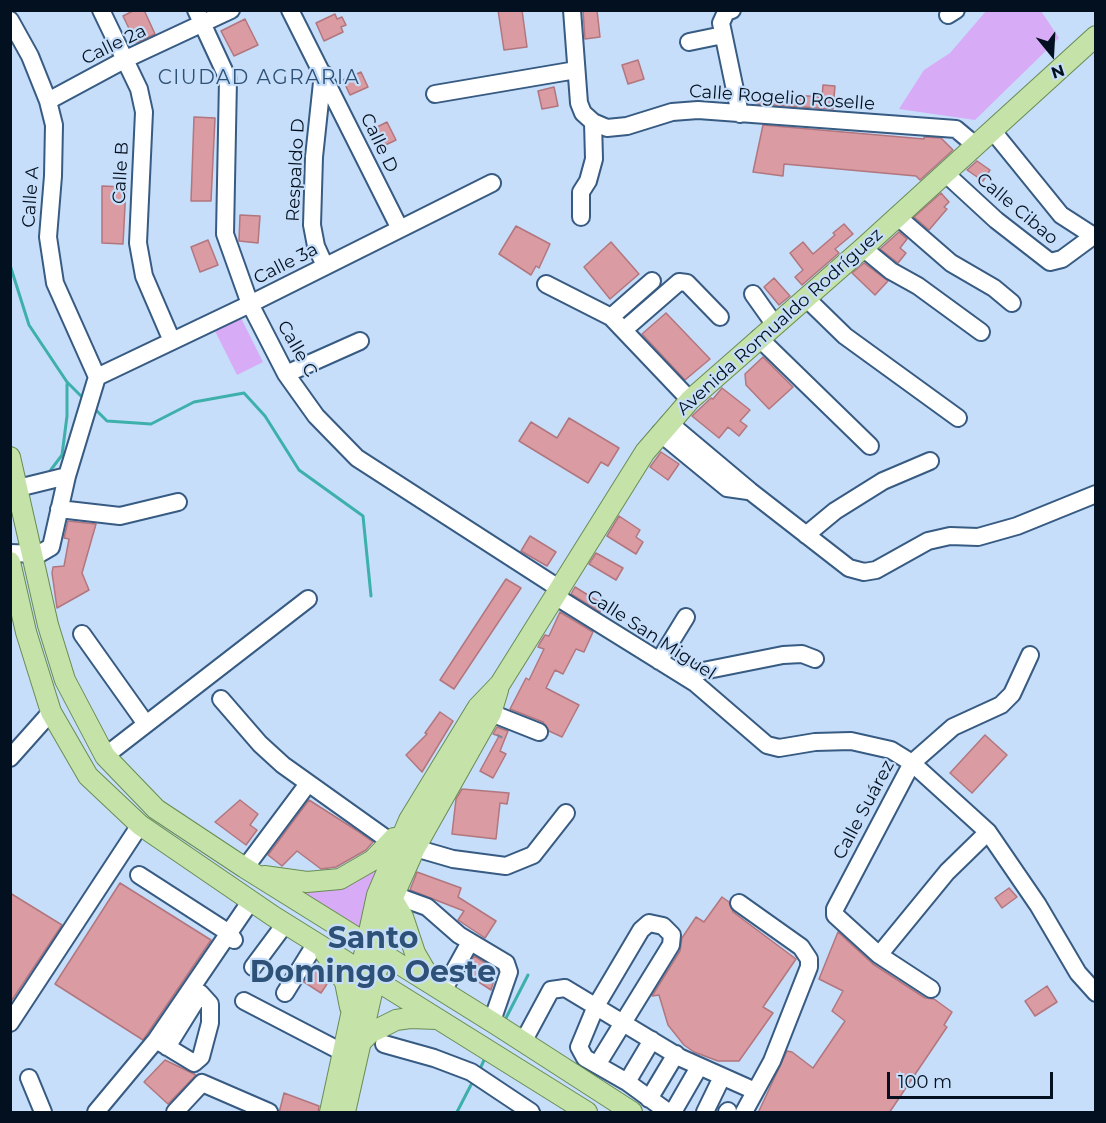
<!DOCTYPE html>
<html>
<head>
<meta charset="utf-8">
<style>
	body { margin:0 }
	#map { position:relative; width:1106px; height:1123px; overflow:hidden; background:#c6def9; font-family:Montserrat,sans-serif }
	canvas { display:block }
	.frame { position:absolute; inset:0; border:12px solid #03101f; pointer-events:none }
	.north { position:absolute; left:1022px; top:24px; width:60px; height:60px; -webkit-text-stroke:4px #c6def9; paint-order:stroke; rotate:162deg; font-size:16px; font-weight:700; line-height:24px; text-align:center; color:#03101f }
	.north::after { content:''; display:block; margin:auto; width:21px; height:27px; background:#03101f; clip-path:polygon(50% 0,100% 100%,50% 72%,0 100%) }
	.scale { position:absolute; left:887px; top:1072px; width:166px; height:27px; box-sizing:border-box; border:3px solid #03101f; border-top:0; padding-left:8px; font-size:18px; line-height:21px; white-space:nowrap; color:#03101f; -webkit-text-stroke:4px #c6def9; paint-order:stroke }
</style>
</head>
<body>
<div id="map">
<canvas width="1106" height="1123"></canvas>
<div class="frame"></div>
<div class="north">N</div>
<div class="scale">100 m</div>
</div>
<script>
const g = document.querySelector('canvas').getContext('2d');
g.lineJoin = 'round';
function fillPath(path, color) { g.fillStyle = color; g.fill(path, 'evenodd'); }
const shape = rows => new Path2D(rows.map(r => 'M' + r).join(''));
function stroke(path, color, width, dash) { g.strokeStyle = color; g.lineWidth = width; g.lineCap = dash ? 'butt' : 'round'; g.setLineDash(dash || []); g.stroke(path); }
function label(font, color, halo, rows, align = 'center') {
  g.font = font + ' Montserrat,sans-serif'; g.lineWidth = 4.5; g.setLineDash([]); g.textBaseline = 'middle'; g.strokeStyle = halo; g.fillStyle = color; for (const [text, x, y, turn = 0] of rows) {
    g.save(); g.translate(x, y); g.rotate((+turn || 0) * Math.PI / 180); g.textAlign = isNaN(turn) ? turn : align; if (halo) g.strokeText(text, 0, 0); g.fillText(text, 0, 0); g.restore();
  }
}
const green = shape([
	[987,10,1041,11,1059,38,975,120,899,109,924,70,950,53],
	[241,318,263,362,237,375,215,331],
	[383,857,361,932,280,882,299,885]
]);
const stream = shape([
	[10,265,29,325,67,382,85,400],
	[94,408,107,421,151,424,194,402,244,393,265,416,299,470,363,516,371,596],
	[50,471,62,455,67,416,67,384],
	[505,1020,528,975],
	[479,1071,485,1058],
	[457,1112,474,1079]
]);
const building = shape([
	[135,10,144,10,155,34,136,43,123,16,135,10],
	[498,10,522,10,527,47,504,50,498,10],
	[583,10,597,10,600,37,585,39,583,10],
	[335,14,337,19,342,17,346,25,341,27,343,32,324,41,316,23,335,14],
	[245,19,258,45,234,56,221,31,245,19],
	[638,60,644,79,628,84,622,65,638,60],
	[361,72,368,87,350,95,343,80,361,72],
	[823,85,835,86,833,109,757,104,758,101,793,104,794,95,822,97,823,85],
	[554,87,558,106,542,109,538,91,554,87],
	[194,117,215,118,211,201,191,201,194,117],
	[387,122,396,140,377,149,369,131,387,122],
	[763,125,924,139,924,137,941,138,953,150,920,180,916,176,784,164,783,176,753,172,763,125],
	[977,161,990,170,983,181,967,170,977,161],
	[102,186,126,187,123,244,102,243,102,186],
	[941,193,949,202,944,207,947,209,929,230,914,217,941,193],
	[240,215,260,216,258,243,239,241,240,215],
	[844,224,853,234,835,249,839,253,802,285,795,277,803,270,790,253,803,242,813,254,835,235,833,233,844,224],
	[516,226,550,244,539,268,536,266,531,275,499,254,516,226],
	[899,232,907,239,900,248,906,253,898,263,880,249,899,232],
	[208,240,218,265,200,272,191,247,208,240],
	[611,242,639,274,610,299,584,267,611,242],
	[864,263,888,281,875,295,852,273,864,263],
	[774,278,790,296,779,305,764,287,774,278],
	[666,313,710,359,685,380,642,334,666,313],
	[763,357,793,387,769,409,746,385,745,374,763,357],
	[722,388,750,410,740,421,747,426,739,436,728,427,719,438,692,416,711,398,713,399,722,388],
	[569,418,619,448,608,466,601,462,588,483,519,441,531,422,557,438,569,418],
	[661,452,679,464,668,480,650,467,661,452],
	[619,516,640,530,636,537,643,542,636,554,607,536,619,516],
	[68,521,96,524,82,573,89,590,57,608,52,573,53,567,64,566,69,539,64,538,68,521],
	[530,536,556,552,547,566,521,551,530,536],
	[596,553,623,568,616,580,589,564,596,553],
	[506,579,521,588,454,689,440,680,506,579],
	[575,587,604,605,600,612,571,594,575,587],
	[560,612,593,632,584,652,576,649,563,674,555,670,546,688,579,705,562,737,549,731,543,722,510,709,526,678,529,680,544,649,538,647,540,643,545,635,549,636,560,612],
	[440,712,453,721,422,772,406,755,427,734,425,733,440,712],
	[497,727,508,731,500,751,506,754,493,778,480,771,499,736,493,734,497,727],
	[985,735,1007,755,972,793,950,773,985,735],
	[462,789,509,793,507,804,500,803,496,839,452,834,456,799,462,789],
	[240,800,258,814,250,825,257,830,246,845,215,822,240,800],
	[309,800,356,830,373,842,366,850,336,867,321,869,297,851,282,866,268,855,309,800],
	[417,872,461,888,458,897,496,921,485,938,458,920,464,911,410,890,417,872],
	[120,883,211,940,143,1040,55,984,120,883],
	[1009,888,1017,897,1002,908,995,898,1009,888],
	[10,893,62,925,10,1003,10,893],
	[722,897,729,902,733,912,796,959,763,1007,773,1013,739,1061,718,1061,694,1052,684,1045,668,1025,659,995,652,996,680,951,682,938,696,917,704,922,722,897],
	[838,932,873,964,925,998,934,999,952,1012,944,1025,947,1027,889,1113,758,1113,787,1051,792,1052,813,1068,845,1021,832,1011,843,991,819,979,838,932],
	[474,956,497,970,491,990,465,973,474,956],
	[314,966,324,973,327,984,321,993,304,982,314,966],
	[1047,986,1057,1002,1035,1016,1025,1001,1047,986],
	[165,1060,196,1075,168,1104,144,1082,165,1060],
	[284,1093,319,1106,318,1113,279,1113,284,1093]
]);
const path = shape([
	[497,735,505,739]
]);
const minor = shape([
	[101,10,139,89,144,112,138,243,144,276,172,341],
	[196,10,228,79,225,234,250,304,286,374,316,416,357,458,560,589],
	[290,10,400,229],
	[572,10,579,103,583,113,593,122,607,128,627,126,672,112,698,110,956,129,975,145],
	[732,10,726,12,721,23,740,114],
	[948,15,956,10],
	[10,20,30,56,48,101,54,125,53,176,48,237,55,283,97,377],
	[689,42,723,35],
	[323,73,314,157,312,225,316,246,325,266],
	[435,94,576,70],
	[48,101,126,59,231,10],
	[992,130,1061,215,1092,235],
	[945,173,996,220,1050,262,1062,259,1096,234],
	[581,217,581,192,588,181,594,159,593,122],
	[898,217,951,263,994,288,1012,303],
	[863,248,891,271,918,286,981,332],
	[546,284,611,317,690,400],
	[753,294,775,325],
	[806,298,845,336,958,418],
	[611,317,652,281],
	[625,329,679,282,687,283,720,317],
	[759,338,870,446],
	[286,374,360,341],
	[97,377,250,304,492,183],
	[669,423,750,491,849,568,864,572,876,570,928,541,950,536,978,537,1017,526,1096,494],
	[660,433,727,488,748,491],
	[18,488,67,476],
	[59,509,120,516,178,502],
	[806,535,835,511,883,481,930,461],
	[10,553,39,554,51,547,67,476,97,377],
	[555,596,695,683,767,745,779,748,815,742,851,741,891,750,912,763,988,832,1038,905,1078,973,1096,993],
	[82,634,146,724],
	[659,661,686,617],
	[683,675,783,655,802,654,815,659],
	[221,699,260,744,283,765,391,842],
	[491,713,539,732],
	[105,756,308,599],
	[10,758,51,712],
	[415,848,453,859,506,866,533,855,566,813],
	[245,868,307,785],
	[139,875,229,933,234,940],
	[394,895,427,907,459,935,506,963,509,972,492,1021],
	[739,903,801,947,809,959,809,967,772,1061,744,1112],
	[879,955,947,872,988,832],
	[253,967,285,924],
	[931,989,879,955,835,915,835,909,912,763,953,727,1001,705,1012,694,1030,655],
	[443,991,470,942],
	[200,993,210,1004,210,1023,201,1057,194,1063,156,1040,250,902],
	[285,993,316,943],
	[244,1001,344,1053],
	[10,1023,140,825],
	[523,1042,551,990,565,988,681,1058,755,1091],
	[384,1044,434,1058,471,1072,531,1112],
	[167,1047,195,1002],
	[597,1065,671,945,672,935,663,926,649,923,641,930,596,1006,579,1047,585,1058,627,1082,652,1040],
	[29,1078,43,1112],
	[627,1082,668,1112],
	[649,1099,676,1054],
	[96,1112,156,1040],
	[175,1112,202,1083,269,1112],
	[673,1112,699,1067],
	[705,1112,722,1077],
	[727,1112,728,1111]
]);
const major = shape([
	[10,457,48,625,65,680,105,756,156,809,245,868,497,1025,632,1112],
	[10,562,26,632,51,712,88,776,140,825,273,916,587,1112],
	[264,876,307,882,340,879,373,860,394,838],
	[393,900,403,917,415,953,432,982],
	[325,953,345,982,350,1007],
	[360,1043,370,1033,396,1020,410,1018,437,1019],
	[330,1112,377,895,409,820,478,707,500,684,645,452,690,400,863,248,1096,36],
	[345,1112,394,895,415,848,491,713,498,690]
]);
const streetNames = [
	["Calle 2a",114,45,-26],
	["Calle Rogelio Roselle",782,98,4],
	["Calle D",379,143,64],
	["Respaldo D",296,170,-87],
	["Calle B",121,173,-87],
	["Calle A",31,197,-86],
	["Calle Cibao",1017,209,40],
	["Calle 3a",286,264,-27],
	["Avenida Romualdo Rodríguez",780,322,-42],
	["Calle C",297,349,60],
	["Calle San Miguel",651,635,33],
	["Calle Suárez",864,810,-62]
];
const neighbourhoodNames = [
	["CIUDAD AGRARIA",259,78]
];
const townNames = [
	["Santo",373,939],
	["Domingo Oeste",373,973]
];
fillPath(green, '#d8abf6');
stroke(stream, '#3eb0ab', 3);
fillPath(building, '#da9ba3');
stroke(building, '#b2767e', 1.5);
stroke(minor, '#375b82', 20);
stroke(major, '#688c53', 22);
stroke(path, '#74889e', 2, [6, 3]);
stroke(minor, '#fff', 16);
stroke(major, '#c5e2a9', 20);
label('18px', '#03101f', '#c6def9', streetNames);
g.letterSpacing = '1.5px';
label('20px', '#2d5177', '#c6def9', neighbourhoodNames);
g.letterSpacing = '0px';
label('bold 30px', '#2d5177', '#c6def9', townNames);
</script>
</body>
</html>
